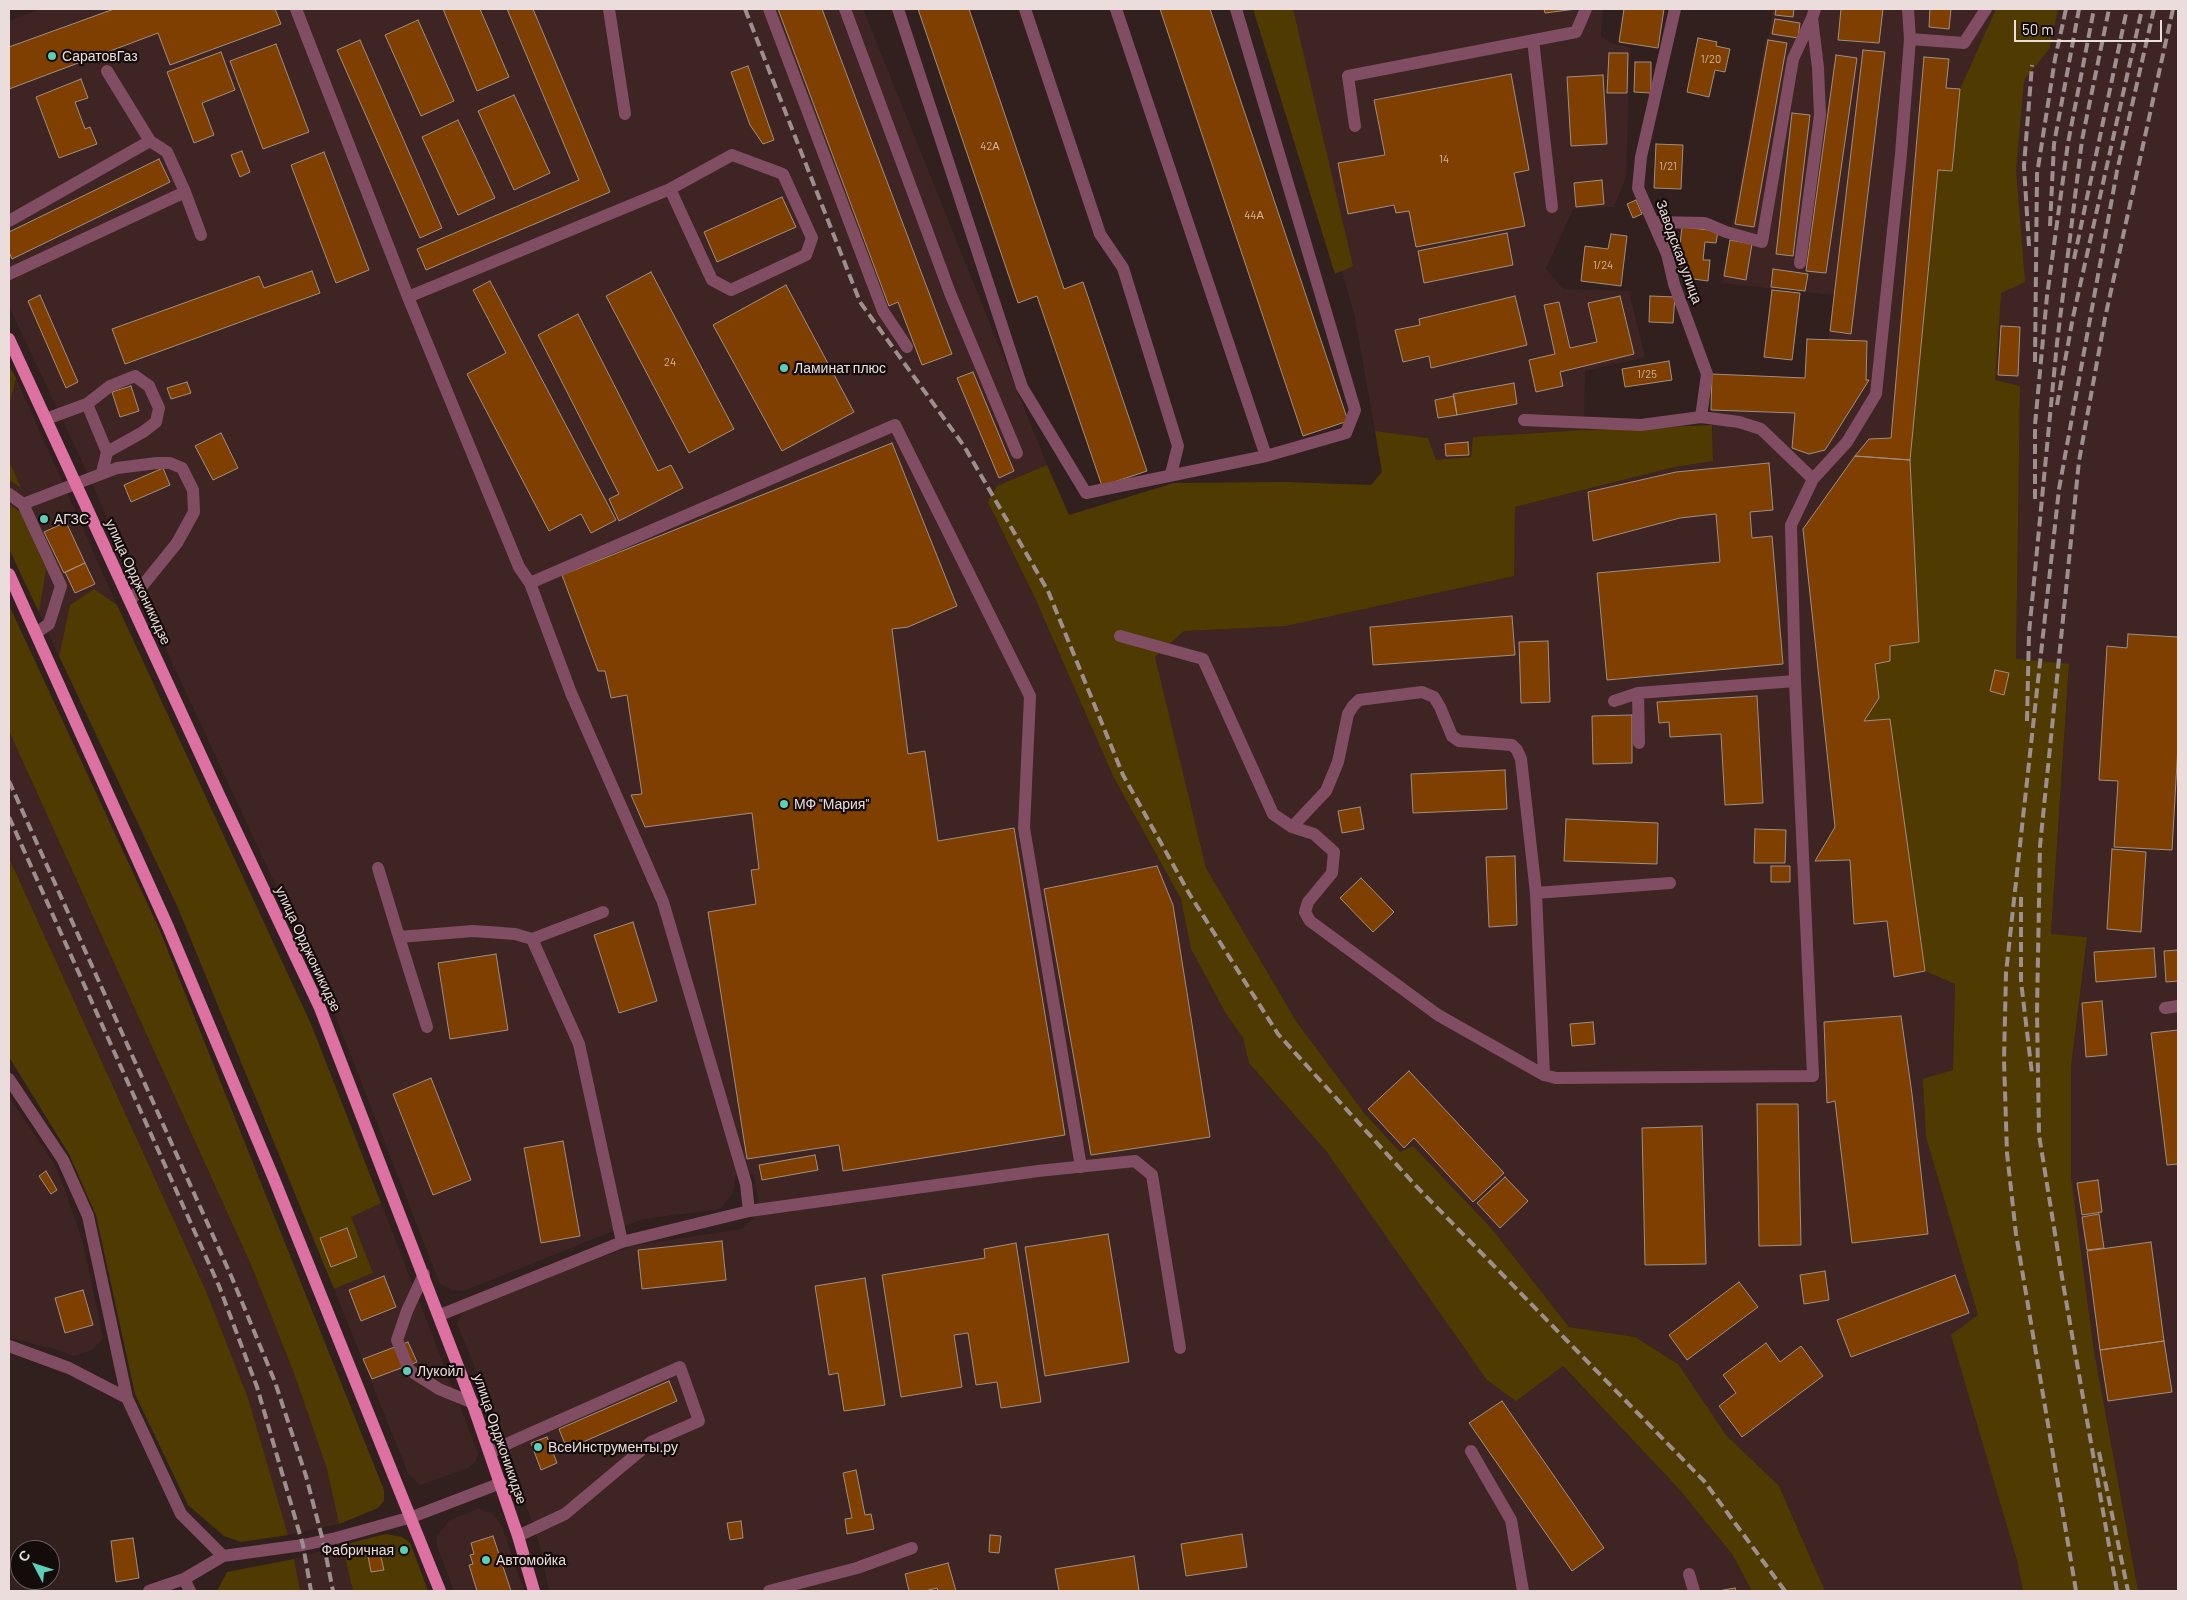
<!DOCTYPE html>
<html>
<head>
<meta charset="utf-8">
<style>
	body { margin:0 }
	#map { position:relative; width:2187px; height:1600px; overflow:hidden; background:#31201e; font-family:Barlow,sans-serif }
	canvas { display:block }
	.frame { position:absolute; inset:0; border:10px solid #eadddc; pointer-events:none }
	.north { position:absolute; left:10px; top:1540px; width:50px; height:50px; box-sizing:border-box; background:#140c0b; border:1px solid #6a605f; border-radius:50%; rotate:310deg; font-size:14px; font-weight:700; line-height:20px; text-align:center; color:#eadddc }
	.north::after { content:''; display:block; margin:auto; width:18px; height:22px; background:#5cceba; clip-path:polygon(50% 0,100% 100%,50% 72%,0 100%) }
	.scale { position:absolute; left:2014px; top:20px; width:148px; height:22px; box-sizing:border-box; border:2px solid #eadddc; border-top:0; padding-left:6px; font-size:15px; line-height:18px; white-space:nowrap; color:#eadddc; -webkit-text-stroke:4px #140c0b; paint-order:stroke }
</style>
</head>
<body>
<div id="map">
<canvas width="2187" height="1600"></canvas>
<div class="frame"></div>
<div class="north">С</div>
<div class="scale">50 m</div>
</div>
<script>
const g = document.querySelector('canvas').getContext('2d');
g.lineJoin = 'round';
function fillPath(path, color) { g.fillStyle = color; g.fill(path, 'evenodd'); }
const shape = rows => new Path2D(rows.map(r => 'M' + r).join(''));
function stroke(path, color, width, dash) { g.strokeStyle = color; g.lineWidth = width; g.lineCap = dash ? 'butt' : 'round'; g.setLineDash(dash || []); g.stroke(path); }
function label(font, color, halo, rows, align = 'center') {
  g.font = font + ' Barlow,sans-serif'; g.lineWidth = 4.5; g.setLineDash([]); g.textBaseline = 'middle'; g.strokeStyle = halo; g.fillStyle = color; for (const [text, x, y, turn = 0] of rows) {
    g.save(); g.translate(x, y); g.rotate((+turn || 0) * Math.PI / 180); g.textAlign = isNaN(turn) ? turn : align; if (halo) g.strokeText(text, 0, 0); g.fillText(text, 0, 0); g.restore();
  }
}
const built = shape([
	[41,9,863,9,1047,465,997,486,988,502,1035,598,1114,778,1181,899,1191,949,1225,1012,1243,1038,1249,1063,1327,1152,1543,1379,1562,1366,1679,1489,1732,1554,1752,1591,549,1591,540,1547,530,1516,489,1401,457,1324,461,1315,471,1306,632,1246,742,1229,756,1215,758,1197,753,1174,736,1175,733,1193,720,1209,643,1219,464,1291,452,1290,440,1284,330,1002,150,615,85,468,9,306,9,21],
	[1264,9,1603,9,1601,36,1611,43,1630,48,1626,177,1614,207,1573,209,1546,269,1563,289,1629,291,1645,357,1585,371,1584,430,1474,437,1471,457,1436,460,1428,438,1375,431,1354,313],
	[1773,9,1996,9,1960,89,1952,171,1938,170,1910,460,1919,642,1890,661,1875,665,1879,698,1865,720,1890,719,1925,971,1955,984,1953,1070,1926,1137,1978,1315,2023,1591,1825,1591,1779,1486,1726,1435,1678,1364,1635,1337,1569,1327,1491,1228,1413,1146,1400,1152,1364,1113,1296,1021,1206,868,1155,657,1184,631,1286,626,1513,576,1515,507,1675,467,1713,461,1712,374,1805,378,1807,339,1828,340,1834,295,1722,283,1766,38,1769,37],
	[2015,9,2178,9,2178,1591,2138,1591,2094,1351,2071,1177,2071,1067,2087,937,2051,934,2069,665,2016,660,2020,386,1992,379],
	[16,378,117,605,94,589,70,605,59,656,9,549,9,480,20,487,9,461,9,406],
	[9,731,252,1267,295,1376,327,1469,339,1524,288,1535,248,1398,206,1291,9,858],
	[9,1097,54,1163,65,1190,83,1243,103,1338,92,1350,74,1356,56,1349,9,1338],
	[381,1203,478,1453,476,1461,468,1468,420,1485,408,1473,334,1289,373,1273,350,1217],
	[479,1509,492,1513,502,1526,524,1591,454,1591,437,1546,437,1536,450,1520],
	[342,1545,353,1591,300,1591,294,1559]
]);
const green = shape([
	[1253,9,1293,9,1353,266,1335,274],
	[1996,9,2058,9,2049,49,2024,80,2016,171,2025,282,2001,293,1995,380,2020,386,2016,659,2069,664,2051,934,2087,937,2071,1067,2071,1177,2094,1351,2138,1591,2023,1591,2017,1560,1951,1335,1978,1315,1926,1137,1923,1079,1953,1070,1955,984,1925,971,1890,719,1864,721,1879,698,1875,664,1890,661,1890,646,1919,641,1910,460,1938,170,1952,171,1960,89],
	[9,366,16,378,9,406],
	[1712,425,1713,461,1675,467,1515,507,1514,576,1286,626,1184,631,1155,657,1206,868,1296,1021,1364,1113,1400,1152,1413,1146,1491,1228,1569,1327,1635,1337,1678,1364,1726,1435,1779,1486,1825,1591,1752,1591,1732,1554,1679,1489,1563,1366,1516,1401,1487,1380,1327,1152,1249,1063,1243,1038,1225,1012,1191,949,1181,899,1114,778,1035,598,988,502,997,486,1047,465,1069,515,1174,483,1284,482,1371,485,1382,472,1375,431,1428,438,1436,460,1471,457,1473,437,1584,430],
	[9,461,21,488,9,480],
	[9,504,21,513,46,569,39,612,9,549],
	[94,589,117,605,311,1024,381,1203,351,1217,373,1273,334,1289,178,908,59,656,70,605],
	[9,605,160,931,384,1490,384,1501,378,1508,339,1524,327,1469,295,1376,252,1267,9,731],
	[9,858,206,1291,248,1398,288,1535,241,1542,224,1536,188,1505,135,1394,96,1215,69,1154,9,1057],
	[386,1534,402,1537,410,1543,428,1591,353,1591,342,1545],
	[294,1559,300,1591,217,1591,227,1572]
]);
const building = shape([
	[114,9,275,9,281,24,170,65,158,33,9,89,9,47,114,9],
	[443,9,480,9,509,77,477,91,443,9],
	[507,9,533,9,610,192,426,270,417,249,579,180,507,9],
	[778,9,822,9,952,354,922,365,898,302,889,306,778,9],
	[918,9,969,9,1064,289,1083,282,1147,471,1102,486,1037,296,1018,303,918,9],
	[1160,9,1210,9,1348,421,1303,436,1160,9],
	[1544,9,1576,9,1545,13,1544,9],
	[1624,9,1664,9,1658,48,1619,42,1624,9],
	[1776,9,1794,9,1793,17,1775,15,1776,9],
	[1841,9,1883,9,1879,43,1838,40,1841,9],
	[1930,9,1951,9,1949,29,1929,27,1930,9],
	[1775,19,1800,23,1798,38,1772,34,1775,19],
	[418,20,454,101,421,116,385,35,418,20],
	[1698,38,1717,42,1716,46,1730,49,1725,72,1715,70,1709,97,1687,92,1698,38],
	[360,40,442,228,420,238,337,50,360,40],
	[1768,40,1787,43,1754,227,1735,224,1768,40],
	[276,44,309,132,263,149,230,61,276,44],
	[1863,50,1885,52,1851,334,1830,331,1863,50],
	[221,52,235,90,202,103,214,135,194,143,167,72,221,52],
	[1609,53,1628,53,1627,93,1607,93,1609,53],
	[1836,55,1857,58,1826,273,1806,271,1836,55],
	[1924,57,1949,59,1946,88,1960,89,1952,171,1938,170,1910,460,1855,456,1869,439,1891,438,1924,57],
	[1635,62,1651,62,1651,93,1634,92,1635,62],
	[748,66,774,140,763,144,750,125,731,72,748,66],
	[1511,74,1529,170,1514,173,1525,226,1416,247,1409,211,1396,213,1394,205,1348,214,1338,163,1385,155,1374,100,1511,74],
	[1603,75,1607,144,1571,146,1567,77,1603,75],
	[81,79,88,98,75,102,85,129,90,127,97,144,59,158,36,97,81,79],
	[514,95,550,173,514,190,478,111,514,95],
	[1792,113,1810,115,1793,256,1776,254,1792,113],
	[458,120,495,198,458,215,422,137,458,120],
	[1656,144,1683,145,1681,189,1654,188,1656,144],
	[242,151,250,172,240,177,231,155,242,151],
	[324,152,369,270,336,283,291,165,324,152],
	[159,159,170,182,12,259,9,252,9,232,159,159],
	[1602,180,1604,204,1576,207,1574,183,1602,180],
	[782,197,796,227,717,262,704,232,782,197],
	[1636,200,1642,214,1633,218,1627,204,1636,200],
	[1682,227,1718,231,1716,243,1705,242,1703,260,1710,260,1708,281,1686,278,1688,271,1677,269,1682,227],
	[1507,233,1513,265,1424,283,1418,251,1507,233],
	[1611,234,1627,236,1621,286,1581,281,1585,246,1608,249,1611,234],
	[1730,240,1752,244,1746,280,1724,276,1730,240],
	[1773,269,1808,274,1805,291,1771,287,1773,269],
	[312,271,320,293,125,364,112,329,259,276,264,288,312,271],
	[651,272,734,429,689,453,606,296,651,272],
	[490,281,616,520,591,533,581,514,549,531,467,374,506,353,473,290,490,281],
	[786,285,854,412,782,451,713,325,786,285],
	[1772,290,1800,293,1792,360,1764,357,1772,290],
	[40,295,78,382,66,388,28,301,40,295],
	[1515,296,1527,345,1431,368,1429,356,1403,362,1395,330,1420,325,1419,319,1515,296],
	[1620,296,1634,354,1560,372,1563,386,1536,392,1529,360,1555,354,1544,305,1559,302,1570,348,1597,342,1588,303,1620,296],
	[1650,296,1675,297,1673,323,1649,322,1650,296],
	[578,314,658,471,671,465,683,488,619,521,609,499,619,494,538,335,578,314],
	[2001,326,2020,327,2018,376,1998,375,2001,326],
	[1807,339,1867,341,1866,380,1869,380,1825,450,1809,454,1792,448,1795,413,1711,410,1712,374,1805,378,1807,339],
	[1669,361,1672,380,1625,387,1622,369,1669,361],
	[973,372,1014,471,999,478,957,378,973,372],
	[187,382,191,393,171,399,167,388,187,382],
	[1514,383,1517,404,1457,415,1453,394,1514,383],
	[131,386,139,411,120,417,112,392,131,386],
	[1454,396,1457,415,1438,418,1435,400,1454,396],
	[221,433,238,468,213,480,195,446,221,433],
	[1468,442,1469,455,1446,456,1445,444,1468,442],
	[892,443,957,606,908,627,892,629,908,754,925,751,938,841,1014,828,1065,1135,843,1171,839,1145,747,1159,708,912,756,904,751,870,759,869,752,813,645,827,631,795,642,794,627,695,611,698,605,671,598,671,562,575,892,443],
	[1855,456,1910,460,1919,642,1890,646,1890,661,1875,664,1879,698,1864,721,1890,719,1925,971,1894,977,1887,921,1854,924,1850,860,1815,861,1835,827,1803,529,1855,456],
	[1769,463,1773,510,1750,512,1752,538,1772,536,1783,664,1607,680,1597,573,1720,562,1716,514,1680,518,1593,541,1588,492,1676,472,1769,463],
	[163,468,170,485,131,502,124,485,163,468],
	[66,522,85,563,64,573,44,532,66,522],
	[85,563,95,584,75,593,65,572,85,563],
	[1512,616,1515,655,1373,665,1370,627,1512,616],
	[2128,634,2178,637,2178,745,2172,850,2114,847,2118,781,2099,780,2107,646,2127,648,2128,634],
	[1548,641,1550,702,1521,703,1519,642,1548,641],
	[1995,670,2009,673,2004,695,1990,691,1995,670],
	[1757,696,1763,803,1725,805,1721,734,1670,737,1669,722,1659,723,1657,702,1757,696],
	[1632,715,1632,763,1593,764,1592,716,1632,715],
	[1505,770,1507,809,1413,813,1411,774,1505,770],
	[1360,807,1364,829,1342,833,1338,811,1360,807],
	[1566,819,1658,823,1657,864,1564,861,1566,819],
	[1755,829,1786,830,1785,863,1754,863,1755,829],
	[2112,849,2146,852,2141,932,2107,929,2112,849],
	[1515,856,1517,925,1489,927,1486,857,1515,856],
	[1157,866,1173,905,1210,1137,1091,1155,1044,889,1157,866],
	[1771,866,1790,866,1790,882,1771,882,1771,866],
	[1361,878,1394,912,1373,932,1340,898,1361,878],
	[633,922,657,1001,619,1013,594,935,633,922],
	[2154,948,2156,977,2096,982,2094,952,2154,948],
	[2178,950,2178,981,2166,982,2164,951,2178,950],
	[496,954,508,1030,450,1039,438,963,496,954],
	[2102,1001,2107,1055,2086,1057,2082,1003,2102,1001],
	[1901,1016,1912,1094,1928,1234,1852,1243,1835,1101,1827,1103,1824,1022,1901,1016],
	[1593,1022,1595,1044,1572,1046,1570,1024,1593,1022],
	[2178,1030,2178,1164,2167,1165,2151,1033,2178,1030],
	[1409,1071,1504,1173,1473,1202,1414,1138,1404,1148,1368,1109,1409,1071],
	[431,1078,471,1180,433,1195,393,1094,431,1078],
	[1757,1104,1798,1104,1801,1245,1759,1246,1757,1104],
	[1702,1126,1706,1264,1645,1265,1642,1128,1702,1126],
	[563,1141,580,1236,541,1243,524,1148,563,1141],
	[815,1155,818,1170,762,1180,759,1165,815,1155],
	[46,1171,57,1190,51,1194,39,1176,46,1171],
	[1505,1177,1528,1201,1500,1228,1477,1203,1505,1177],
	[2098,1180,2102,1212,2082,1215,2077,1183,2098,1180],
	[2099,1214,2104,1248,2087,1250,2082,1217,2099,1214],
	[347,1228,357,1257,331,1267,320,1238,347,1228],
	[1108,1234,1129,1362,1045,1376,1025,1247,1108,1234],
	[722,1241,726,1280,642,1289,638,1250,722,1241],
	[2151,1242,2164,1341,2100,1350,2087,1251,2151,1242],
	[1016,1243,1041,1402,1001,1408,997,1382,976,1385,968,1333,954,1335,962,1387,901,1397,882,1275,985,1258,984,1249,1016,1243],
	[1825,1271,1829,1300,1804,1304,1800,1275,1825,1271],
	[1955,1275,1969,1313,1851,1357,1837,1320,1955,1275],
	[384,1276,396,1307,361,1321,349,1290,384,1276],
	[865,1278,885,1405,844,1411,838,1373,829,1375,815,1286,865,1278],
	[1739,1282,1758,1307,1687,1360,1669,1335,1739,1282],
	[83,1290,93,1325,65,1333,55,1298,83,1290],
	[2164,1341,2172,1392,2108,1401,2100,1350,2164,1341],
	[408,1342,417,1362,372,1379,363,1359,408,1342],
	[1766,1343,1780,1362,1801,1346,1823,1376,1742,1437,1719,1406,1736,1393,1723,1375,1766,1343],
	[669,1381,677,1401,567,1449,559,1429,669,1381],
	[1502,1401,1604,1548,1572,1571,1469,1423,1502,1401],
	[547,1437,557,1463,541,1470,531,1443,547,1437],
	[856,1470,865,1515,871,1514,874,1529,847,1534,845,1519,852,1518,843,1473,856,1470],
	[741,1521,743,1538,730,1540,727,1523,741,1521],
	[1242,1534,1247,1567,1186,1576,1181,1544,1242,1534],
	[990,1535,1001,1536,999,1553,989,1552,990,1535],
	[493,1536,511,1591,477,1591,469,1565,473,1564,470,1555,474,1554,471,1543,493,1536],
	[133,1538,139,1578,116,1582,111,1541,133,1538],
	[380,1553,384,1570,371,1572,368,1556,380,1553],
	[1134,1556,1139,1591,1059,1591,1055,1569,1134,1556],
	[948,1563,956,1591,938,1591,937,1588,925,1591,909,1591,905,1574,948,1563],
	[1735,1588,1736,1591,1718,1591,1735,1588]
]);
const minor = shape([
	[296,9,408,297,519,567,530,583,571,693,663,902,746,1184,749,1211],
	[609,9,625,114],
	[769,9,883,311,907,347],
	[845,9,950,293,1017,453],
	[898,9,1022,387,1086,493,1266,456,1116,9],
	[1025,9,1100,234,1123,268,1178,446,1171,474],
	[1236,9,1355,410,1346,433,1266,456],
	[1675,9,1641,157,1638,188,1667,254,1674,284,1707,374,1701,417],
	[1910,39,1964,43,1986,9],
	[1533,40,1552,207],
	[107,71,150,141,167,152,185,192,201,235],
	[1355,126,1348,76,1576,32,1586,9],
	[9,221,150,141],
	[1654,222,1705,223,1726,232,1762,242,1793,59,1812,18],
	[1800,263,1820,115,1818,68,1812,18,1815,9],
	[9,274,185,192],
	[408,297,670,189,732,155,783,174,812,238,806,255,731,290,712,280,670,189],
	[87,404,107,452],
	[46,419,87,404,110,386,135,376,149,386,159,408,156,422,143,432,107,452,102,473],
	[1524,420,1641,425,1701,417,1739,422,1761,429,1813,479,1847,442,1876,394,1901,154,1910,39,1908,9],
	[9,494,23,504,117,468,157,463,170,463,182,468,193,490,194,512,177,543,130,601],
	[23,504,61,586,49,624,36,633],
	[530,583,895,425,1030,696,1024,828,1081,1167],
	[1120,636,1203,659,1273,814,1292,827,1314,834,1334,852,1332,873,1308,902,1305,912,1310,921,1438,1015,1544,1075,1556,1078,1813,1076,1795,681,1791,525,1813,479],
	[1638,693,1639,743],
	[1614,701,1638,693,1795,681],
	[1292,827,1326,791,1338,762,1348,714,1353,706,1359,700,1422,692,1434,697,1440,707,1452,736,1459,741,1512,745,1517,750,1521,759,1536,893,1670,883],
	[378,868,399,937],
	[1536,893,1544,1075],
	[532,939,603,912],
	[2165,1008,2178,1006],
	[427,1027,399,937,473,931,515,934,532,939,579,1044,622,1242],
	[9,1079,63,1160,88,1216,127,1398,181,1514,223,1556],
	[424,1274,407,1311,397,1340,409,1370,439,1389,473,1403],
	[440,1315,622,1242,749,1211,1038,1171,1135,1161,1152,1175,1180,1348],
	[9,1346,69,1368,127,1398],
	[1471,1451,1511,1520,1523,1591],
	[490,1453,511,1442,680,1367,699,1421,651,1442,565,1514,518,1536],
	[1689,1574,1694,1591],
	[184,1579,190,1591],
	[149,1591,184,1579,223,1556,303,1545,336,1538,412,1517,501,1483],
	[769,1591,857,1568,912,1548]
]);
const major = shape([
	[9,339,220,797,320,1008,474,1408,518,1536,534,1591],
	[9,574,168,927,274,1179,440,1591]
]);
const rail = shape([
	[745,9,860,302,964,446,1048,591,1123,775,1190,895,1278,1034,1416,1186,1704,1481,1785,1591],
	[2050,226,2054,144,2079,9],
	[2029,246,2024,166,2032,65],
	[2074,259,2127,9],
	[2035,362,2037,174,2055,59,2066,9],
	[2057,405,2073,317,2142,9],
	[2035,499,2035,425,2047,296,2068,143,2094,9],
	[2027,721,2029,633,2057,343,2082,140,2109,9],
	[9,781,232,1278,275,1382,306,1476,323,1541,333,1591],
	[9,817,219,1286,257,1387,303,1545,311,1591],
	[2021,897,2021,981,2032,1074],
	[2099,1452,2128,1591],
	[2076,1591,2016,1234,2007,1153,2004,1060,2006,973,2059,489,2117,171,2154,9],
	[2117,1591,2064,1289,2039,1135,2037,1012,2040,846,2079,461,2105,318,2173,9]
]);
const markers = [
	[52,56,5,"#5cceba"],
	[784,368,5,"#5cceba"],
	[44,519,5,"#5cceba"],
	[784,804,5,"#5cceba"],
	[407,1371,5,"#5cceba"],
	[538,1447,5,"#5cceba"],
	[404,1550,5,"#5cceba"],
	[486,1560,5,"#5cceba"]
];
const numberNames = [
	["1/20",1711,59],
	["42А",990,146],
	["14",1444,159],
	["1/21",1668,166],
	["44А",1254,215],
	["1/24",1603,265],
	["24",670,362],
	["1/25",1647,374]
];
const poiNames = [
	["СаратовГаз",62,56],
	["Ламинат плюс",794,368],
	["АГЗС",54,519],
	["МФ \"Мария\"",794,804],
	["Лукойл",417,1371],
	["ВсеИнструменты.ру",548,1447],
	["Фабричная",394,1550,"right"],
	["Автомойка",496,1560]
];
const streetNames = [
	["Заводская улица",1679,252,70],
	["улица Орджоникидзе",138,582,65],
	["улица Орджоникидзе",308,949,65],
	["улица Орджоникидзе",500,1439,71]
];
fillPath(built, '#3e2523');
fillPath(green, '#4f3b01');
fillPath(building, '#7e3f00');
stroke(building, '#a08e82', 1);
stroke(minor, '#814d63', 12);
stroke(major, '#dd71a1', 12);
stroke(rail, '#9e8f8e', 4, [10, 5]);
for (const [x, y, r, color] of markers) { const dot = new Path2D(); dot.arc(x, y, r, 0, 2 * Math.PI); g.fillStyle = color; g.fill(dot); stroke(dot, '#140c0b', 2); }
label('11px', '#cfb6a5', null, numberNames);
label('14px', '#eadddc', '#140c0b', poiNames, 'left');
label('14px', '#eadddc', '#140c0b', streetNames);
</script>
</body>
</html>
